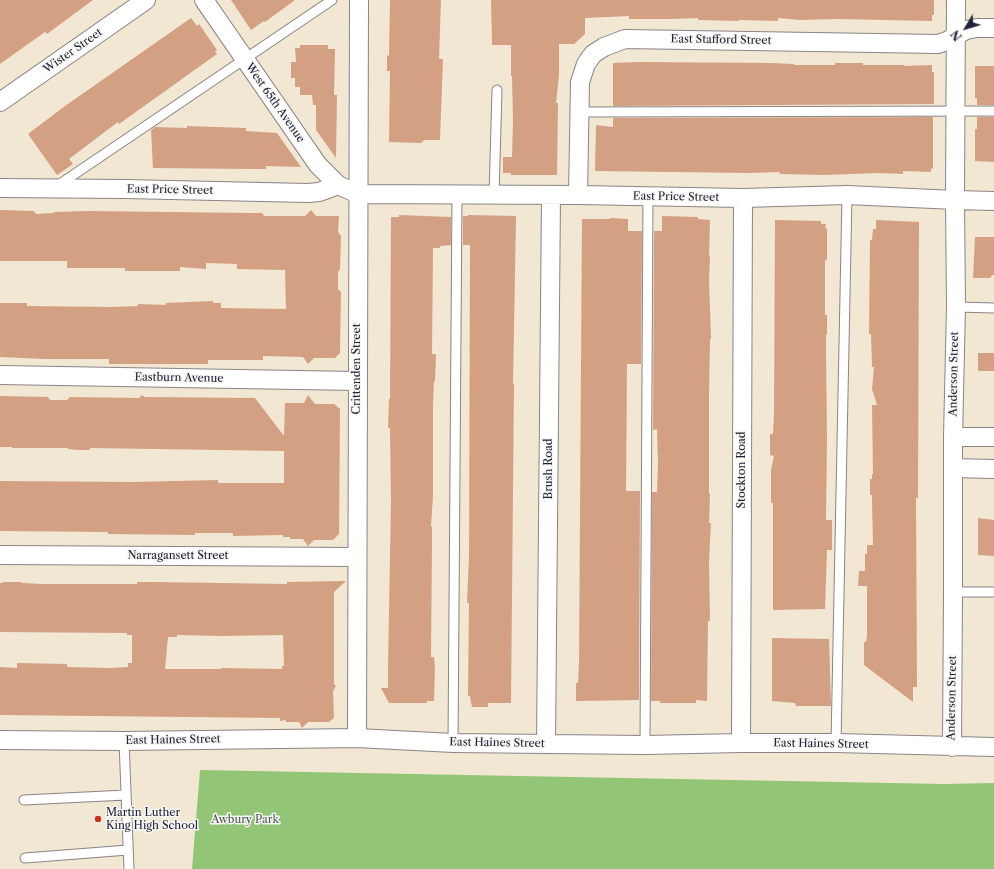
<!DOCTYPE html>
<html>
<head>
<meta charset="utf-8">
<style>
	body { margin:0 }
	#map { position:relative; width:994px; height:869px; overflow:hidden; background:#f1e7d2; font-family:"Libre Caslon Text",serif }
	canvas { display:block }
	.north { position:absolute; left:946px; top:8px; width:40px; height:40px; -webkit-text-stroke:3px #f6f6f2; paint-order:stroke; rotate:232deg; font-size:11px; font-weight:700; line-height:16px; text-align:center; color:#22223b }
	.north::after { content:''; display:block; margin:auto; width:14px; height:18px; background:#22223b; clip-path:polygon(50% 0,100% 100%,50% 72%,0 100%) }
</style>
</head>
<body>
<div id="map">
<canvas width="994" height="869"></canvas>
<div class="north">N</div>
</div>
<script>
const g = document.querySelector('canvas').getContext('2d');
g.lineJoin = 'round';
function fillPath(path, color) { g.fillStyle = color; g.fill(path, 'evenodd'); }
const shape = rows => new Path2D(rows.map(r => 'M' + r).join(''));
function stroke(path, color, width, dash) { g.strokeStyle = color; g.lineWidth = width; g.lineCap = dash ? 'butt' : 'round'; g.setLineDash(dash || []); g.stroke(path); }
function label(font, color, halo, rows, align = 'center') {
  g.font = font + ' "Libre Caslon Text",serif'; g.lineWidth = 3; g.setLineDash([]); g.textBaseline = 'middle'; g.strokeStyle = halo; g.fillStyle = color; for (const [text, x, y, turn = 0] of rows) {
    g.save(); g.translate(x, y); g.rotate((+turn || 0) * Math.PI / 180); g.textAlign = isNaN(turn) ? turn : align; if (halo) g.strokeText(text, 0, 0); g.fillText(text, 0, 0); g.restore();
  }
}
const green = shape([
	[200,770,944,784,994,783,994,869,192,869]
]);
const building = shape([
	[0,0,93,0,47,34,45,32,0,64],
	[231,0,295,0,265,22,264,21,251,30],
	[390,0,441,0,439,59,443,59,440,140,424,140,421,143,389,142,390,71,387,71,387,55,389,56],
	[491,0,934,0,934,15,932,15,932,21,837,19,799,20,778,18,778,21,739,20,739,21,698,20,698,18,672,19,629,19,629,16,585,18,585,34,574,44,559,44,559,76,556,103,558,103,557,175,511,175,511,173,503,173,503,157,512,157,513,121,512,76,511,76,511,45,492,45],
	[191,18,197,26,199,24,217,50,215,51,217,54,119,124,118,122,69,159,73,164,57,175,28,134,65,106],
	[300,45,328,45,328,49,335,49,334,95,337,95,336,158,316,130,316,105,313,105,312,95,300,95,300,87,295,87,295,78,291,78,291,62,296,62,295,48,300,48],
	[638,62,771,63,794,64,794,65,835,65,835,63,863,63,863,65,904,65,904,66,932,65,932,72,934,72,934,104,613,106,613,63],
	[975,66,994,66,994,105,977,105,977,98,975,98],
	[933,117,933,169,931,168,931,172,903,171,903,174,878,173,825,175,779,174,780,172,749,173,595,171,596,125,613,127,613,118],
	[977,117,994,117,994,162,975,161,975,129,977,129],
	[187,126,246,128,246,131,277,133,301,167,266,166,266,169,252,169,153,168,151,130,155,127,187,128],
	[0,210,34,211,36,214,53,213,55,212,88,211,251,213,262,213,264,216,305,216,311,210,316,216,339,216,338,232,341,236,340,269,338,272,338,289,341,292,340,353,335,358,314,358,308,364,303,357,263,356,263,360,208,360,208,364,109,364,109,359,45,359,0,357,0,303,27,303,27,306,110,307,138,306,138,304,166,305,166,303,213,301,213,303,221,303,221,308,286,309,285,270,237,269,237,264,206,263,206,269,180,267,180,271,125,271,125,268,67,268,67,261,0,261],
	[399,215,451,217,451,245,440,246,440,248,433,248,432,354,436,354,435,381,434,381,433,405,433,496,431,526,432,527,432,542,431,657,434,657,435,668,434,701,427,701,427,703,389,703,381,688,388,688,388,669,391,500,390,428,388,428,389,399,390,399,391,217,399,217],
	[468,215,516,216,513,384,514,384,511,703,488,703,488,707,472,707,470,696,468,696,469,603,467,603,469,557,470,245,463,245,463,216,468,216],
	[662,216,698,217,698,219,710,220,709,256,710,256,709,279,711,339,710,339,709,396,709,494,710,494,709,523,711,523,709,561,710,621,708,621,707,701,696,700,696,703,660,703,660,701,651,701,652,492,657,492,658,463,657,429,653,430,654,231,662,231],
	[610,218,628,219,628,231,642,231,641,364,627,364,626,491,640,491,639,700,576,701,576,683,578,683,579,662,582,219,610,219],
	[775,220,821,221,821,224,826,224,825,228,827,229,827,260,825,260,825,315,827,315,827,335,826,335,826,352,827,439,826,520,832,520,832,550,827,550,825,609,773,610,773,503,771,503,771,470,774,456,770,455,770,434,773,434,774,415],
	[876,220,919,222,918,498,916,498,917,687,913,687,913,702,864,665,864,642,866,642,867,636,867,586,858,586,859,571,865,571,865,554,867,554,867,545,873,545,872,501,872,495,870,495,870,479,872,479,872,474,873,474,872,405,877,405,872,389,874,367,872,367,871,334,869,334,870,240,872,240,873,229,876,229],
	[975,237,994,237,994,275,992,275,991,277,990,278,973,278],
	[978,353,994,353,994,371,978,371],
	[142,395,145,397,255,398,284,436,285,403,304,403,308,395,315,404,334,404,340,409,339,534,333,540,314,540,308,546,303,539,290,539,290,537,283,537,283,535,233,536,233,533,195,533,195,535,108,534,108,532,0,531,0,481,131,482,218,480,218,483,284,483,284,451,90,448,90,450,78,450,68,449,68,448,12,448,12,447,0,447,0,396,48,397,50,400,67,400,70,397,139,398],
	[978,518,994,520,994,556,978,555],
	[346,581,334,592,334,684,336,686,333,691,334,718,329,722,308,722,302,728,299,722,286,722,286,720,280,721,280,718,0,715,0,667,17,668,17,663,67,664,67,667,110,668,128,667,128,663,132,663,132,635,127,635,127,633,0,632,0,583,3,583,3,582,22,582,22,583,42,584,137,584,137,582,153,582,287,584,287,582],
	[177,635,221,636,283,635,284,666,282,666,282,669,221,668,221,669,165,669,168,637,177,637],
	[772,638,829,639,831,706,796,706,795,703,772,701]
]);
const service = shape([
	[579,112,994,111],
	[57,186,332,0],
	[494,195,497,90],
	[956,307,994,308],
	[953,592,994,592],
	[124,741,129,869],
	[453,743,457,195],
	[836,743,847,195],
	[645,745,648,196],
	[24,800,126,795],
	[25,858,128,850]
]);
const minor = shape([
	[204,0,318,165,338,185,358,194,578,195,743,198,847,195,955,200,994,201],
	[0,102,146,0],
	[0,188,125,189,308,193,319,192,338,185],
	[578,195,580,82,586,64,593,54,604,47,625,39,938,44,947,41,966,30,977,28,994,28],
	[0,375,357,381],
	[953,437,994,437],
	[953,468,994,469],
	[0,555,357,557],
	[357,738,359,0],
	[0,740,124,741,357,738,453,743,645,745,741,743,836,743,994,747],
	[546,743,551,195],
	[741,743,743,198],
	[952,747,953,592,953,437,956,307,955,200,956,0]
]);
const markers = [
	[98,819,4,"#c8321e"]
];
const streetNames = [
	["East Stafford Street",721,40,1],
	["Wister Street",73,51,-35],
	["West 65th Avenue",275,103,55],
	["East Price Street",170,190,1],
	["East Price Street",676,197,1],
	["Crittenden Street",357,369,-90],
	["Anderson Street",954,374,-89],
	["Eastburn Avenue",179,378,1],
	["Brush Road",549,469,-90],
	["Stockton Road",742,470,-90],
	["Narragansett Street",178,556],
	["Anderson Street",952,698,-89],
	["East Haines Street",173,740,-1],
	["East Haines Street",497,743,1],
	["East Haines Street",821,744,1]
];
const poiNames = [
	["Martin Luther",106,813],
	["King High School",106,826]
];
const parkNames = [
	["Awbury Park",245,820]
];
fillPath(green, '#93c576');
fillPath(building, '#d4a084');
stroke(service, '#8a8486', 11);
stroke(minor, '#8a8486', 20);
stroke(service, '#fff', 9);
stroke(minor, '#fff', 18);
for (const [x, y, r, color] of markers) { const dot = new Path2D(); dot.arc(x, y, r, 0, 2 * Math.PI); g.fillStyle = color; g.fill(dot); stroke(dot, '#f6f6f2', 1.5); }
label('11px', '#22223b', '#f6f6f2', streetNames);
label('11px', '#22223b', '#f6f6f2', poiNames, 'left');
label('11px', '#4a5b50', '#f6f6f2', parkNames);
</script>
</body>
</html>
